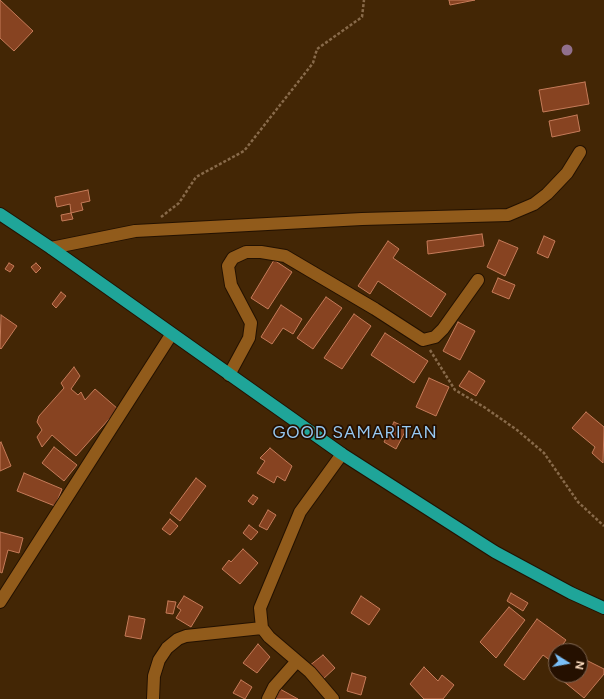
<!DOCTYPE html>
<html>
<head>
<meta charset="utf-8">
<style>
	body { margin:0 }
	#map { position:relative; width:604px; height:699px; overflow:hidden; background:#432605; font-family:Figtree,sans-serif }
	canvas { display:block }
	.north { position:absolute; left:548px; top:643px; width:40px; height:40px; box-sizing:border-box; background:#251000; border:1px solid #7c634e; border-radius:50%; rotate:101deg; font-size:11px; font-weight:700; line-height:16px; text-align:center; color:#ffdfc2 }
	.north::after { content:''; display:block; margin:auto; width:14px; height:18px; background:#7abff8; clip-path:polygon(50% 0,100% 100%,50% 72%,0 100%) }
</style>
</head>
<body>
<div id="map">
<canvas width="604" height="699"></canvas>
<div class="north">N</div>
</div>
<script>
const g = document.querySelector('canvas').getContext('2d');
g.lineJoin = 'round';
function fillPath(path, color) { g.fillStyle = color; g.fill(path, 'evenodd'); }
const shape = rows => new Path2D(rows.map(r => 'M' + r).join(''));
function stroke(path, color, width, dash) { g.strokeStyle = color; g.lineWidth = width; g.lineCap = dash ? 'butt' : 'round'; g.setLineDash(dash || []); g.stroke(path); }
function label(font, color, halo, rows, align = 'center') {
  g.font = font + ' Figtree,sans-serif'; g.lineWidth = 3.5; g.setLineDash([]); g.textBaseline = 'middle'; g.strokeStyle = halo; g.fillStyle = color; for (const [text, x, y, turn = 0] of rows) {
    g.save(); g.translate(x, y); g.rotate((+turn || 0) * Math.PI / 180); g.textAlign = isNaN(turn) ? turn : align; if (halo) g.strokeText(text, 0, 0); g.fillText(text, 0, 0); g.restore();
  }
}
const building = shape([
	[0,0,33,31,14,51,0,38,0,0],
	[449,0,475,0,450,5,449,0],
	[585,82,589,104,543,112,539,90,585,82],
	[577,115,580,131,552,137,549,121,577,115],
	[88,190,90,201,81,203,83,210,71,213,70,204,57,207,55,197,88,190],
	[71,213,73,219,62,221,61,215,71,213],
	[482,234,484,246,428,254,427,241,482,234],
	[544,236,555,241,548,258,537,253,544,236],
	[499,240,518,248,505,276,487,267,499,240],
	[388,241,399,249,393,258,446,294,431,317,378,281,370,294,358,286,388,241],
	[274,260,292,272,268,309,251,298,274,260],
	[9,263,14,266,10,272,5,269,9,263],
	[36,263,41,268,36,273,31,267,36,263],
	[498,278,515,285,509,299,492,292,498,278],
	[61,292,66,296,56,308,52,304,61,292],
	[326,297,342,308,313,349,297,338,326,297],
	[281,305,302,319,293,334,283,328,272,344,261,337,281,305],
	[354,314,371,326,342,369,324,358,354,314],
	[1,315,17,326,1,349,0,348,1,315],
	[458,322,475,331,460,360,443,351,458,322],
	[385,333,428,361,414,383,371,355,385,333],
	[74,367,80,376,71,389,78,395,81,392,85,400,95,389,118,409,76,456,52,435,42,447,37,437,42,430,37,422,39,416,64,388,61,383,74,367],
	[469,371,485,381,476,396,459,386,469,371],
	[429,378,449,387,436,416,416,407,429,378],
	[586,412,604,427,603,463,592,453,595,447,572,428,586,412],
	[394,422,407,428,396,449,384,442,394,422],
	[1,442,11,466,0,471,0,443,1,442],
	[54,447,77,465,64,481,42,463,54,447],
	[270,448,292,466,285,481,277,476,274,483,257,473,265,461,260,458,270,448],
	[24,473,62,489,55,506,17,491,24,473],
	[196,478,206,486,180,521,170,513,196,478],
	[253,495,258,498,253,505,248,501,253,495],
	[268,510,276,515,267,530,259,526,268,510],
	[170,519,178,526,170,535,162,529,170,519],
	[249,525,258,532,251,540,243,533,249,525],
	[0,532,23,538,19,553,8,550,2,573,0,572,0,532],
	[243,549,258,563,240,584,222,569,229,560,231,562,243,549],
	[511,593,528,603,523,611,507,601,511,593],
	[184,596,203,607,191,627,176,618,181,610,177,607,184,596],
	[361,596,380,609,369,625,351,613,361,596],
	[168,601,176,602,173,614,166,613,168,601],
	[509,607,525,620,496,658,480,642,509,607],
	[129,616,145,619,141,639,125,636,129,616],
	[537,619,566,640,558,651,556,651,551,661,543,655,524,680,504,665,537,619],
	[258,644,270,657,257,673,243,663,258,644],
	[323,655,335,668,322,680,309,666,323,655],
	[580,657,604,669,604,674,584,698,562,680,566,675,580,675,580,657],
	[424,667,438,681,442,675,454,685,443,699,424,699,410,684,424,667],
	[352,673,366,677,361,695,347,691,352,673],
	[241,680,252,687,245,699,233,693,241,680],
	[280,689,298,699,275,699,280,689]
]);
const path = shape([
	[161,217,179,203,196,177,244,151,313,63,317,49,362,17,364,0],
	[430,350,455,390,484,407,517,430,544,453,578,502,604,526]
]);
const minor = shape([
	[51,248,135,231,362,219,508,215,534,204,547,194,567,173,580,152],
	[229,375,249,338,251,323,231,285,228,266,233,258,246,252,261,252,285,256,375,309,423,340,435,337,443,329,478,280],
	[0,602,171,335],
	[153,699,154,676,159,660,167,648,178,639,186,636,262,628],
	[268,699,274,687,297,661],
	[333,699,310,672,269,637,262,628,260,608,300,512,342,454]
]);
const highway = shape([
	[0,214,51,248,342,454,495,552,571,593,604,608]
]);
const trees = [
	[567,50]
];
const quarterNames = [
	["GOOD SAMARITAN",355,433]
];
fillPath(building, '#874321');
stroke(building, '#c57b59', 1);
stroke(minor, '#231101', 14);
stroke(highway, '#231101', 14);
stroke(path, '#886a4a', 2.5, [3, 2]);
stroke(minor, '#915b1b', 12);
stroke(highway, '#1fa599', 12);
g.fillStyle = '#91708d';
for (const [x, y] of trees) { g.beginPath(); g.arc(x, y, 5.5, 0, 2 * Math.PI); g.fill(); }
g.letterSpacing = '1px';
label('17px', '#98caf4', '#251000', quarterNames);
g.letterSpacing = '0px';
</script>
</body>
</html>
